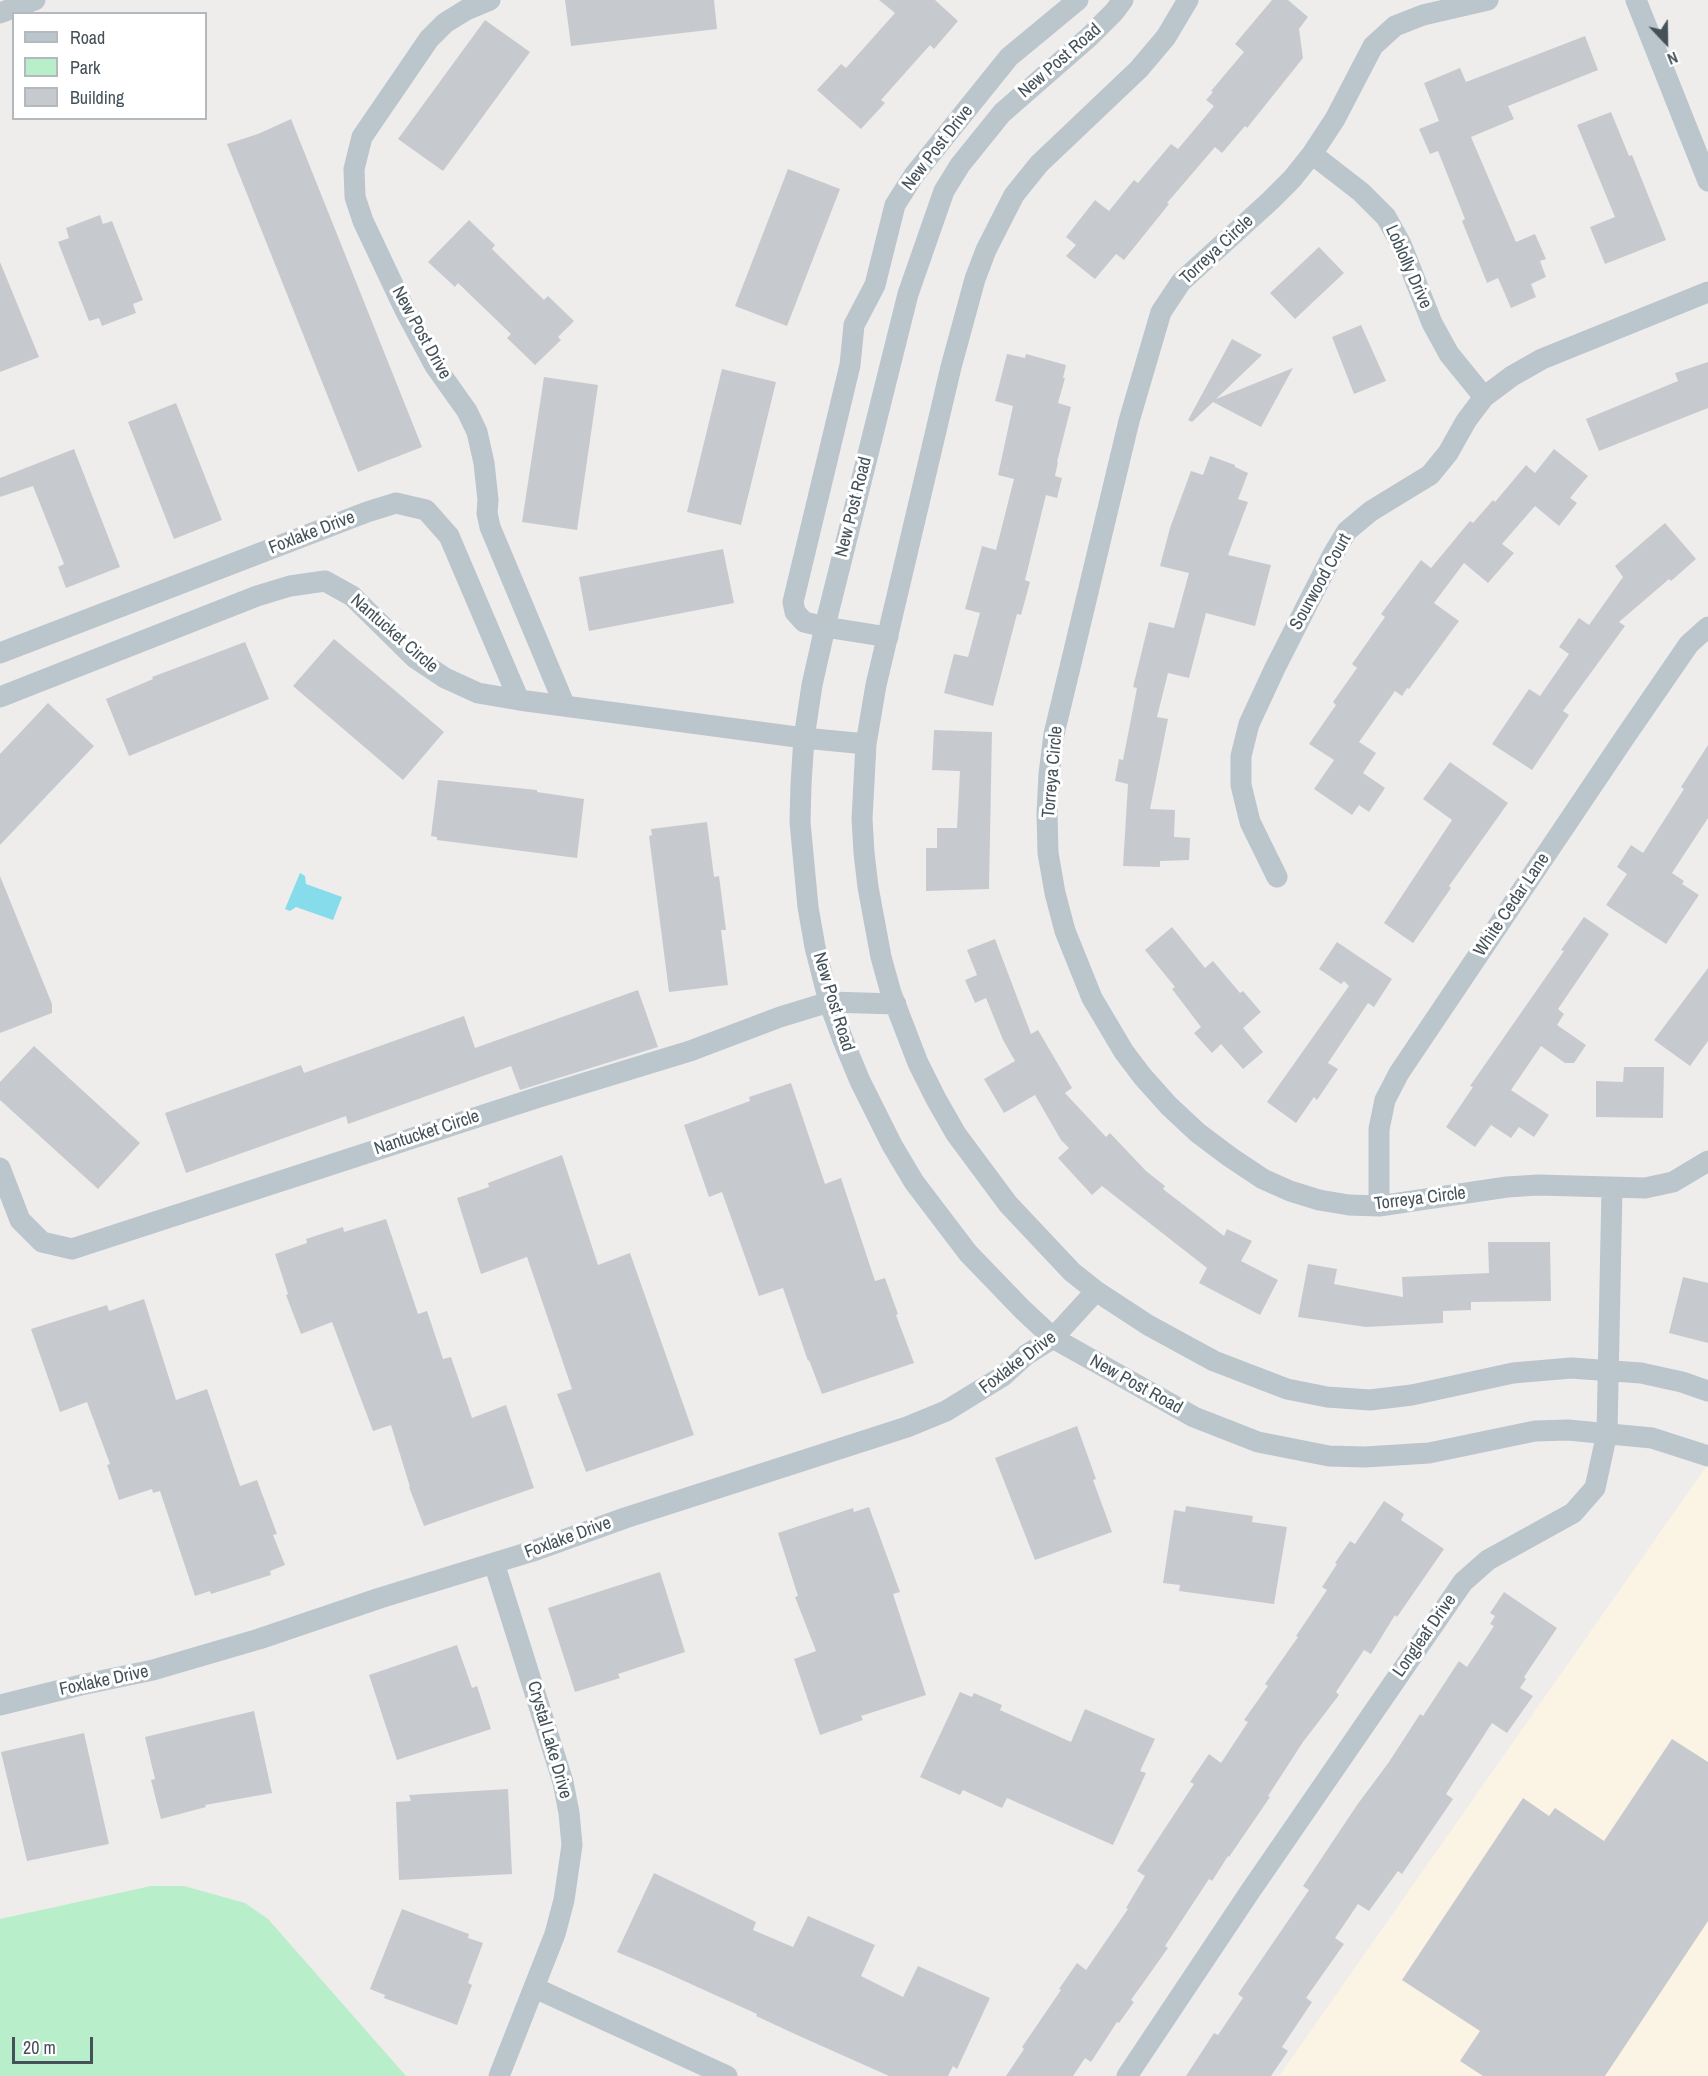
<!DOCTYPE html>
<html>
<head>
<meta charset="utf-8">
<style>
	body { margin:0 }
	#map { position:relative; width:1708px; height:2076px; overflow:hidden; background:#efecec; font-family:"Archivo Narrow",sans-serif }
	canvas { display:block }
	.legend { position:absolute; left:12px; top:12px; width:195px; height:108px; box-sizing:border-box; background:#fff; border:2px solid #b4b9bd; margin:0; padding:8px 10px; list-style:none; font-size:18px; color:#445159 }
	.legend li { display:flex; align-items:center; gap:12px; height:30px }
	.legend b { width:30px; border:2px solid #b4b9bd }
	.north { position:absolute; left:1636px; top:12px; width:60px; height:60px; -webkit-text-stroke:4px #fff; paint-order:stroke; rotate:158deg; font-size:16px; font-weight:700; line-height:24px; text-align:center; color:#445159 }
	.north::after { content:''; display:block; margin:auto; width:21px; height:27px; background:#445159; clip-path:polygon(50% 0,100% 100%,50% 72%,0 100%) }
	.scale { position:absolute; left:12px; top:2037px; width:81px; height:27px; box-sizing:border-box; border:3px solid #445159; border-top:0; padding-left:8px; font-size:18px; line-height:21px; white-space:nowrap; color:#445159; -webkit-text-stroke:4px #fff; paint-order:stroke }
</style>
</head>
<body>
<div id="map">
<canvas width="1708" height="2076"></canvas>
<ul class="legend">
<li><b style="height:8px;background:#bac5cc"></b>Road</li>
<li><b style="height:16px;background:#b9eeca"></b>Park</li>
<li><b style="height:16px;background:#c6cacf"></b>Building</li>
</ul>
<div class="north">N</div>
<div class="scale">20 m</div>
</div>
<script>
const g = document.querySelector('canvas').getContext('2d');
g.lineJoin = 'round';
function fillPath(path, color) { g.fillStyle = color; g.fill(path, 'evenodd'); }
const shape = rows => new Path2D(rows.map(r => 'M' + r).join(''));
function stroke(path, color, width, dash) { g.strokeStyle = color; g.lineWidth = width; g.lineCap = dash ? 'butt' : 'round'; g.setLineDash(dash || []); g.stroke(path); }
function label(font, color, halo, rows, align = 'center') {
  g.font = font + ' "Archivo Narrow",sans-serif'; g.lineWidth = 6; g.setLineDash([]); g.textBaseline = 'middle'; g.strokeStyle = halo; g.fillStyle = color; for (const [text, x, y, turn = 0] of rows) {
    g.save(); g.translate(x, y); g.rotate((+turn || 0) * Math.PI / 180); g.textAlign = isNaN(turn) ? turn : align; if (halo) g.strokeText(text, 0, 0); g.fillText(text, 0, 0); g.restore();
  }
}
const commercial = shape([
	[1708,1464,1708,2076,1279,2076]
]);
const green = shape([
	[151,1886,184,1886,245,1903,268,1919,406,2076,0,2076,0,1919]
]);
const water = shape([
	[300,873,305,876,306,884,342,897,333,920,296,907,290,911,285,909]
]);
const building = shape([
	[565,0,714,0,717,29,571,46],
	[879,0,935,0,958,21,934,49,930,45,881,100,885,103,861,129,817,90,841,64,846,68,895,13],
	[1272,0,1288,0,1308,17,1299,29,1303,58,1247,128,1245,126,1222,153,1215,147,1167,203,1169,204,1124,260,1116,254,1095,279,1066,256,1076,245,1066,237,1095,200,1109,211,1134,180,1138,183,1171,144,1178,149,1214,106,1206,100,1213,92,1211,91,1244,52,1235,44],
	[485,20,530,52,443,171,398,139],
	[1585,36,1598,70,1508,106,1514,119,1471,137,1516,242,1535,234,1546,259,1540,261,1546,277,1531,284,1536,297,1511,308,1498,278,1487,283,1462,221,1465,219,1438,151,1430,154,1419,129,1439,121,1424,83,1460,68,1466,82],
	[1611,112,1629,156,1632,155,1666,240,1605,264,1590,227,1615,217,1577,125],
	[291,119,422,447,358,472,227,144,258,134],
	[788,169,840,189,787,326,735,306],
	[100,215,103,224,112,221,143,300,133,304,136,313,102,326,99,318,89,321,58,242,69,238,66,228],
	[469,220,495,245,492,249,544,300,548,296,574,321,558,337,561,340,535,365,507,338,511,334,458,283,455,287,428,262],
	[1319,247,1344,273,1295,319,1270,293],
	[0,262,39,357,0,372],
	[1361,325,1386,381,1354,394,1332,337],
	[1232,339,1262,355,1216,399,1293,368,1261,427,1213,402,1192,422,1188,420],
	[1007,354,1025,358,1026,354,1066,365,1063,378,1065,378,1058,403,1071,407,1057,462,1058,462,1055,476,1062,478,1057,498,1046,495,1025,580,1030,582,1021,615,1017,614,993,706,944,693,954,654,968,657,980,613,965,609,982,546,996,550,1014,479,998,475,1013,406,995,401],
	[1708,362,1708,408,1599,451,1586,419,1678,381,1675,373],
	[722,369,776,382,741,525,687,512],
	[544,377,598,385,577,530,522,522],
	[176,403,222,520,174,539,128,422],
	[74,449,120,567,66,588,58,567,64,564,33,486,0,497,0,478],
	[1554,449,1588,476,1570,498,1577,503,1559,526,1535,506,1502,544,1514,553,1488,583,1464,563,1434,603,1459,621,1409,689,1407,688,1402,696,1395,691,1359,742,1376,753,1363,773,1385,788,1369,812,1359,805,1352,815,1314,789,1334,760,1309,744,1336,705,1333,702,1357,668,1352,664,1385,617,1381,614,1421,560,1431,568,1470,521,1473,523,1493,500,1495,502,1526,465,1535,473],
	[1210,456,1235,465,1235,467,1248,473,1238,499,1248,502,1228,555,1271,565,1255,626,1206,613,1189,678,1168,673,1157,717,1168,719,1150,809,1175,810,1174,837,1190,838,1189,860,1160,861,1160,867,1123,866,1128,784,1115,781,1119,759,1123,760,1137,688,1133,687,1149,622,1174,628,1189,573,1160,566,1170,528,1191,471,1203,475],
	[1665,523,1696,559,1671,581,1669,579,1619,622,1625,626,1563,711,1569,715,1532,770,1492,744,1529,689,1540,696,1569,654,1559,647,1579,618,1589,625,1623,577,1615,566],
	[723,549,734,603,589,631,579,577],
	[334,639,444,732,403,780,293,686],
	[245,642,269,699,129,756,106,699,153,679,152,677],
	[48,703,94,746,0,845,0,754],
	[934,730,992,732,989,889,926,891,926,848,937,848,937,828,957,828,960,771,932,770],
	[1708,745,1708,818,1672,873,1684,881,1682,884,1699,895,1666,944,1606,905,1627,874,1617,867,1631,845,1643,853,1684,789,1681,787],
	[1450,762,1508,803,1449,886,1451,888,1413,943,1384,923,1452,820,1423,799],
	[438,780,537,790,537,792,584,799,577,858,437,840,437,837,431,836],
	[707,822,714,877,719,876,726,930,721,930,728,985,669,992,649,836,652,835,651,829],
	[0,876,52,1004,52,1013,0,1033],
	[1584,917,1609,934,1558,1009,1564,1014,1557,1025,1586,1045,1574,1063,1565,1063,1541,1046,1511,1090,1549,1115,1534,1137,1519,1127,1511,1138,1491,1125,1475,1147,1446,1127,1473,1087,1470,1086,1564,951,1561,950],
	[1172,927,1205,968,1213,961,1240,993,1243,991,1261,1012,1243,1028,1263,1052,1243,1069,1221,1044,1212,1053,1194,1033,1201,1027,1172,989,1175,987,1145,950],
	[995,939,1031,1034,1038,1030,1072,1088,1065,1093,1106,1137,1110,1133,1146,1171,1165,1186,1163,1189,1224,1236,1227,1229,1252,1241,1241,1261,1278,1280,1260,1315,1199,1283,1207,1268,1102,1186,1092,1195,1058,1158,1069,1148,1061,1140,1035,1095,1004,1113,984,1079,1015,1061,1003,1040,986,998,975,1003,965,980,977,975,967,950],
	[1337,942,1392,979,1374,1007,1368,1003,1328,1063,1338,1069,1317,1100,1314,1097,1296,1123,1267,1102,1349,986,1344,981,1341,984,1319,969],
	[1708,968,1708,1041,1690,1066,1654,1040],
	[638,990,658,1047,520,1090,511,1066,348,1124,346,1116,186,1173,165,1113,301,1065,304,1073,464,1016,475,1048],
	[34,1046,140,1143,98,1189,0,1100,0,1082],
	[1624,1067,1664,1067,1663,1118,1596,1117,1596,1081,1623,1082],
	[791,1083,825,1184,841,1178,875,1281,885,1278,898,1314,896,1315,914,1363,822,1394,809,1360,808,1361,783,1288,759,1296,722,1192,709,1197,684,1125,750,1101,749,1097],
	[562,1155,598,1265,630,1253,694,1435,586,1472,557,1394,572,1389,527,1257,481,1274,457,1198,489,1187,488,1183],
	[386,1219,418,1314,427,1311,443,1359,451,1357,472,1418,506,1405,534,1488,424,1526,409,1487,410,1487,391,1425,373,1431,332,1322,301,1334,286,1295,288,1294,275,1254,307,1243,306,1239,343,1227,344,1232],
	[1488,1242,1550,1242,1551,1301,1471,1302,1471,1310,1443,1311,1443,1323,1366,1327,1298,1317,1308,1264,1337,1269,1334,1284,1403,1297,1402,1277,1489,1273],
	[1683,1277,1708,1283,1708,1343,1669,1333],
	[144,1299,176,1400,207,1389,240,1486,257,1480,277,1534,273,1535,285,1565,270,1571,271,1575,211,1594,210,1591,195,1596,160,1491,153,1493,152,1489,119,1500,107,1465,110,1464,87,1402,60,1412,31,1329,107,1305,109,1311],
	[1077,1426,1096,1479,1093,1480,1112,1532,1035,1560,995,1458],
	[1384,1501,1404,1514,1401,1520,1444,1549,1397,1617,1395,1615,1371,1654,1364,1650,1336,1692,1339,1695,1303,1742,1268,1796,1270,1797,1229,1857,1228,1856,1212,1881,1209,1879,1165,1946,1168,1948,1131,2000,1134,2002,1119,2023,1117,2022,1091,2062,1085,2058,1073,2076,1006,2076,1024,2049,1022,2047,1061,1990,1059,1989,1077,1963,1086,1970,1128,1909,1126,1908,1145,1876,1137,1871,1194,1784,1190,1782,1209,1754,1221,1763,1248,1722,1244,1720,1268,1686,1265,1684,1298,1637,1296,1636,1327,1590,1322,1587,1337,1564,1335,1563,1350,1541,1355,1544],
	[1186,1506,1253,1516,1252,1522,1287,1527,1274,1604,1179,1591,1180,1585,1163,1583,1174,1510,1185,1512],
	[869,1507,900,1592,893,1594,926,1695,861,1716,863,1720,820,1735,794,1659,816,1651,795,1597,798,1596,778,1533,853,1508,854,1512],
	[660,1572,685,1652,618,1674,620,1678,575,1692,548,1608],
	[1504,1592,1557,1628,1524,1677,1526,1679,1520,1688,1533,1696,1507,1733,1492,1723,1446,1794,1453,1799,1402,1874,1398,1871,1369,1911,1358,1904,1335,1938,1344,1944,1306,1998,1312,2002,1282,2047,1288,2051,1271,2076,1186,2076,1214,2033,1218,2035,1243,1998,1238,1994,1309,1890,1303,1886,1357,1805,1389,1762,1420,1714,1423,1716,1459,1661,1467,1667,1494,1626,1490,1624,1495,1616,1490,1613],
	[457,1645,472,1688,477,1686,491,1729,397,1760,369,1675],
	[960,1692,972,1697,974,1693,1002,1705,1000,1710,1071,1742,1085,1709,1155,1739,1140,1771,1146,1773,1113,1845,1007,1798,1002,1808,963,1790,960,1795,920,1777],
	[254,1711,272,1793,205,1805,206,1807,161,1819,151,1780,155,1779,145,1737],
	[84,1733,109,1844,27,1861,1,1752],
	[1672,1739,1708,1762,1708,1921,1605,2076,1483,2076,1460,2061,1480,2031,1402,1980,1523,1798,1549,1816,1555,1808,1604,1841],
	[508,1789,512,1874,399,1880,396,1802,411,1801,409,1795],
	[654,1873,756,1922,753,1930,793,1947,808,1916,875,1945,861,1976,903,1997,918,1966,990,1998,957,2069,953,2066,948,2076,889,2076,797,2035,756,2016,757,2014,660,1970,617,1952],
	[402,1909,469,1934,468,1938,483,1943,468,1983,472,1985,457,2025,384,1998,385,1995,370,1989]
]);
const street = shape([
	[490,0,466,10,445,23,429,39,362,137,354,169,355,197,363,221,405,310,435,366,467,411,477,432,484,463,488,500,487,513,490,527,565,706],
	[1123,0,1114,12,1089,37,1002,113,960,165,944,191,908,294,828,614,812,685,804,738,801,784,800,822,808,907,815,947,829,1002,843,1040,860,1081,892,1145,914,1182,968,1253,1022,1309,1053,1338,1194,1417,1258,1442,1329,1456,1365,1457,1429,1453,1535,1431,1568,1430,1652,1438,1708,1456],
	[1188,0,1166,37,1139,69,1039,164,1014,195,986,250,975,279,951,367,876,685,866,744,862,819,864,853,868,887,881,957,891,993,918,1063,936,1099,956,1134,1008,1204,1072,1272,1096,1291,1148,1325,1214,1361,1287,1389,1327,1397,1370,1400,1412,1395,1513,1373,1571,1368,1641,1373,1682,1382,1708,1391],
	[1488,0,1423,15,1395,26,1373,46,1335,119,1312,154,1292,179,1270,201,1181,282,1161,312,1129,421,1054,734,1049,774,1047,813,1048,853,1055,893,1065,931,1092,998,1124,1052,1143,1077,1169,1106,1198,1133,1230,1157,1263,1179,1290,1191,1319,1200,1349,1205,1379,1206,1507,1187,1538,1185,1645,1188,1673,1182,1708,1161],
	[1636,0,1708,181],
	[0,13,35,0],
	[1312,154,1361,192,1386,217,1401,244,1432,323,1449,354,1484,397],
	[888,637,825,627,804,622,795,612,793,602,850,365,854,325,875,285,895,205,914,175,1009,57,1078,0],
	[0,653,367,512,396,503,426,510,449,536,519,700],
	[0,697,257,596,290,586,325,581,352,596,415,658,445,678,478,693,519,700,804,738,866,744],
	[1277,877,1250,822,1241,785,1241,756,1249,724,1275,668,1332,556,1347,531,1371,511,1430,475,1448,453,1466,421,1484,397,1512,376,1542,359,1708,292],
	[0,1168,20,1220,42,1242,72,1249,539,1097,690,1051,780,1017,829,1002,896,1004],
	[1379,1206,1379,1129,1385,1100,1399,1073,1625,737,1689,644,1708,627],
	[494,1563,563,1782,569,1813,572,1845,564,1900,555,1934,499,2076],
	[0,1705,81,1685,153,1670,259,1639,380,1598,533,1551,625,1518,907,1427,946,1411,1003,1376,1026,1355,1053,1338,1096,1291],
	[535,1988,727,2076],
	[1127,2076,1249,1893,1463,1582,1488,1560,1573,1513,1595,1488,1607,1433,1612,1188]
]);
const streetNames = [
	["New Post Road",1060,61,-41],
	["New Post Drive",938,148,-52],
	["Torreya Circle",1217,250,-43],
	["Loblolly Drive",1408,267,66],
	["New Post Drive",421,333,61],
	["New Post Road",854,507,-76],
	["Foxlake Drive",312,533,-21],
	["Sourwood Court",1321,582,-61],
	["Nantucket Circle",394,634,41],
	["Torreya Circle",1053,772,-85],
	["White Cedar Lane",1512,905,-56],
	["New Post Road",833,1002,73],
	["Nantucket Circle",427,1133,-18],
	["Torreya Circle",1420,1199,-7],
	["Foxlake Drive",1018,1363,-37],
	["New Post Road",1136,1385,29],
	["Foxlake Drive",568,1538,-20],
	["Longleaf Drive",1425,1636,-55],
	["Foxlake Drive",104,1681,-12],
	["Crystal Lake Drive",549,1740,74]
];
fillPath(commercial, '#fbf3e3');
fillPath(green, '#b9eeca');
fillPath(water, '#86dceb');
fillPath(building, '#c6cacf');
stroke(street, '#bac5cc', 21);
label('18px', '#445159', '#fff', streetNames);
</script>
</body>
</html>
